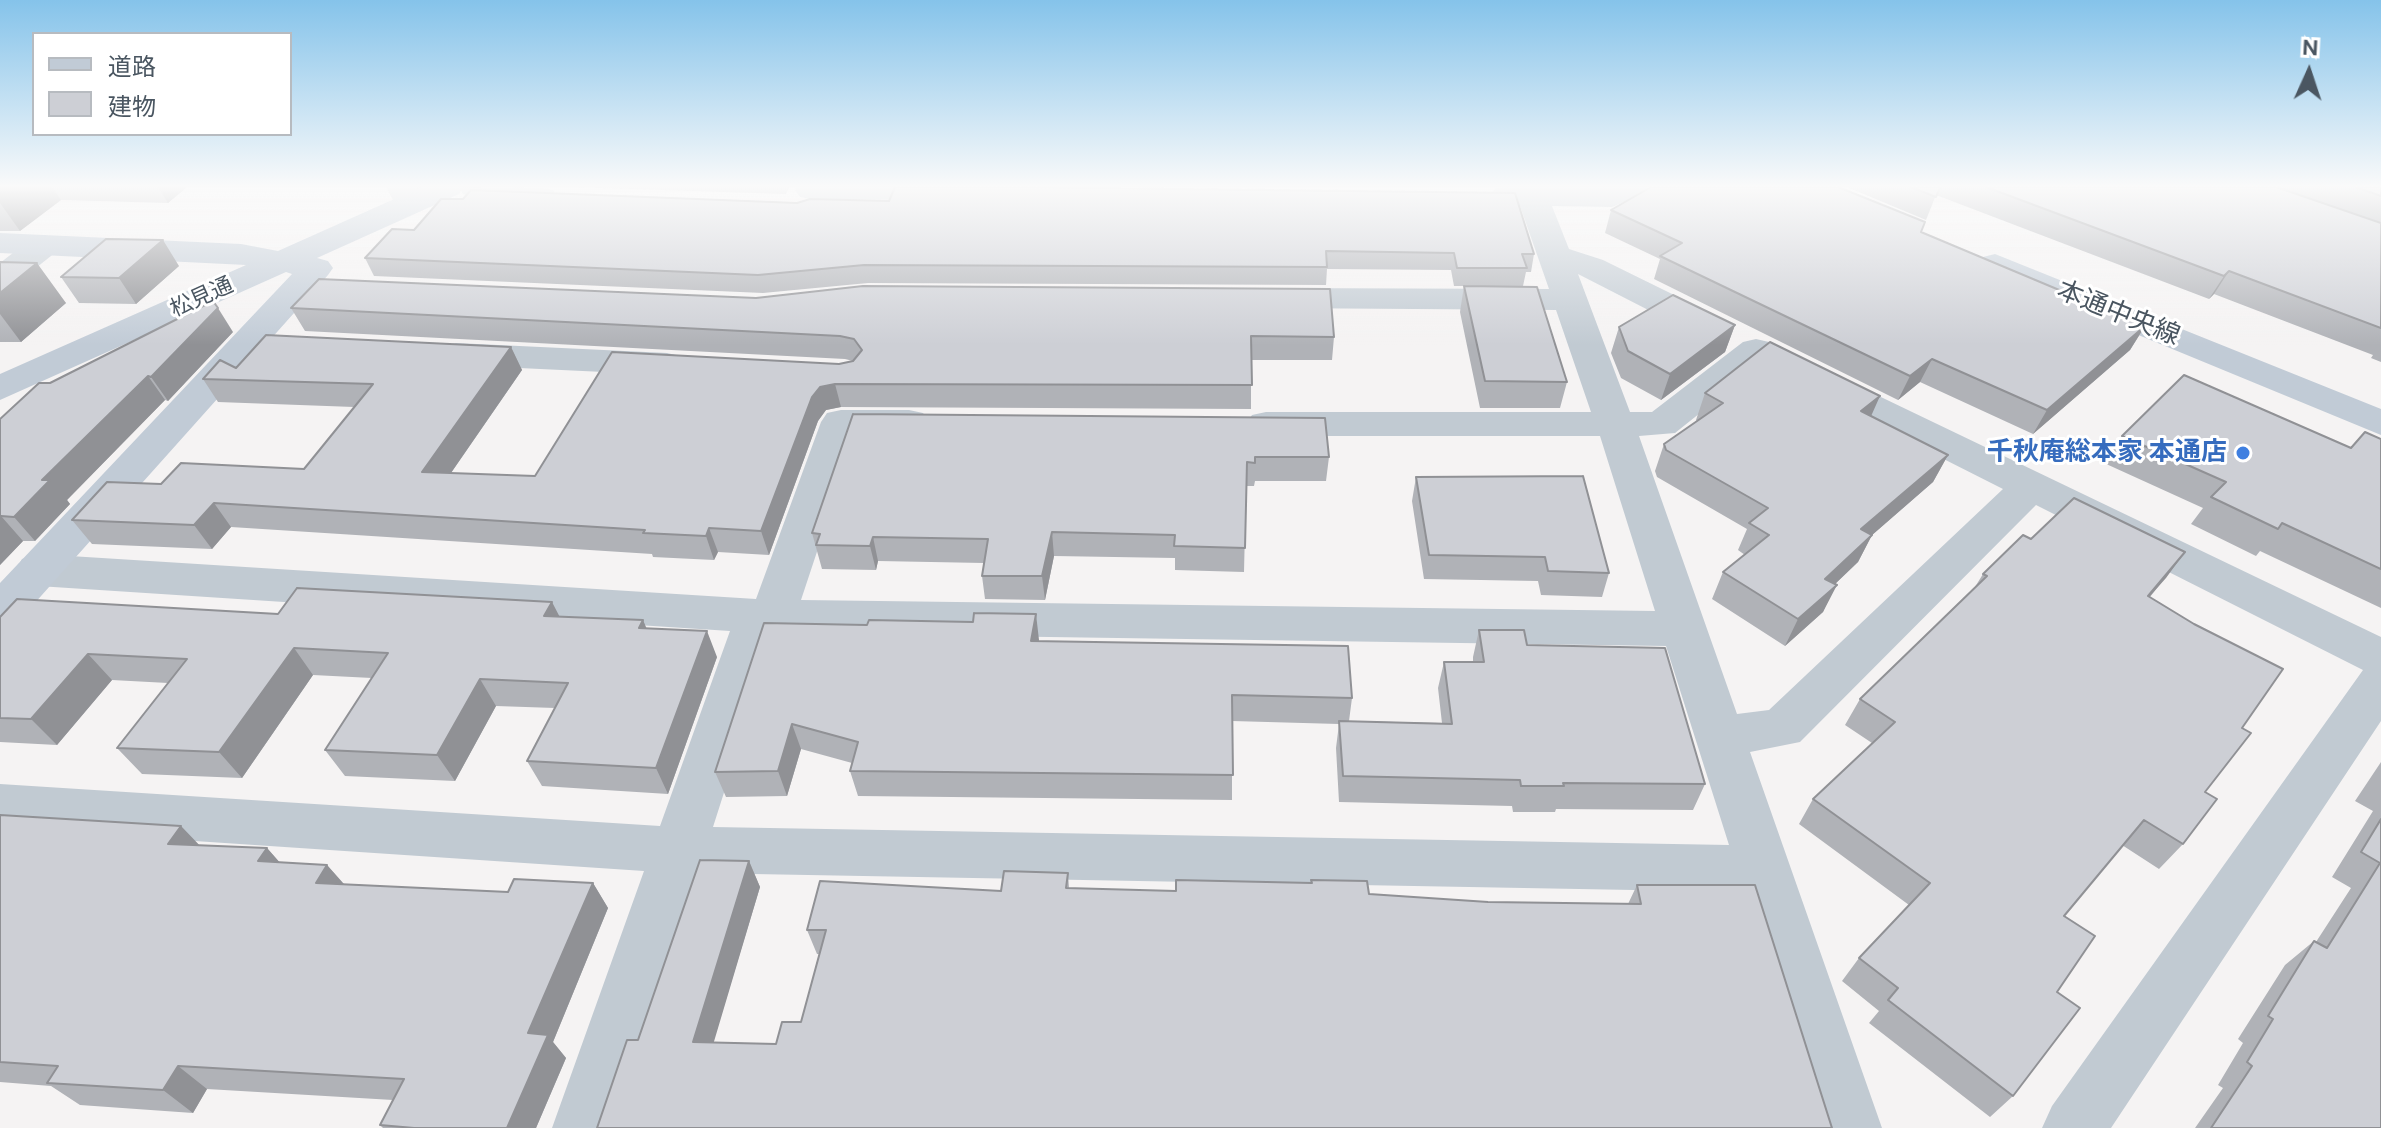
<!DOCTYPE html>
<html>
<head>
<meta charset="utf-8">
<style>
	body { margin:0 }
	#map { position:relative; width:2381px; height:1128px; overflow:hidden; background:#f5f3f3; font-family:"DM Sans","Noto Sans JP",sans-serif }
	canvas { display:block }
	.legend { position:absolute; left:32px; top:32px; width:260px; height:104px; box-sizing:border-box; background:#fff; border:2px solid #b7bbc0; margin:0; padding:10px 14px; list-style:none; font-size:24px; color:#4a5661 }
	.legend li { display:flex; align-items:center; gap:16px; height:40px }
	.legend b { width:40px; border:2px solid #b7bbc0 }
	.north { position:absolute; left:2269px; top:32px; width:80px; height:80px; -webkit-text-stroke:6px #fff; paint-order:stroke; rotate:3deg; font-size:22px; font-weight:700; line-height:32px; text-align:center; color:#4a5661 }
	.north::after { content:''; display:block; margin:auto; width:28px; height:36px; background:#4a5661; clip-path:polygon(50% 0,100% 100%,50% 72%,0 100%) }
</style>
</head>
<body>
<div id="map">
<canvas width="2381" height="1128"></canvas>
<ul class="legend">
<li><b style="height:10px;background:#c1cbd6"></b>道路</li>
<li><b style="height:22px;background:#cdcfd5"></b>建物</li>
</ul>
<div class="north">N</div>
</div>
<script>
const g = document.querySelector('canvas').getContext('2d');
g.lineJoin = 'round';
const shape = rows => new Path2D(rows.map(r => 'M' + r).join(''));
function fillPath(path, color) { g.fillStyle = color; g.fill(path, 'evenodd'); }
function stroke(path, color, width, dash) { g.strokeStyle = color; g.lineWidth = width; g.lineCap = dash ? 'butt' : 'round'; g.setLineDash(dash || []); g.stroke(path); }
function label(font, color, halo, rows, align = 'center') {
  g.font = font + ' "DM Sans","Noto Sans JP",sans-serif'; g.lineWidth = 6; g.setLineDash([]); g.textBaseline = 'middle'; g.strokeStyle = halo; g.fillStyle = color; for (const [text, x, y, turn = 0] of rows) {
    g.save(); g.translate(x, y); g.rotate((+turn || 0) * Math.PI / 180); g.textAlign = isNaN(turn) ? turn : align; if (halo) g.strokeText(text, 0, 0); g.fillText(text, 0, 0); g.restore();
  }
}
const street = shape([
	[386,187,417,187,426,204,421,211,410,214,399,211,386,187],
	[459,187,542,188,553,190,558,197,553,204,542,206,494,204,463,194,459,187],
	[797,187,966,187,969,191,964,198,953,200,811,199,800,197,795,190,797,187],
	[1503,187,1647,187,1643,194,1612,207,1552,206,1569,249,1603,260,1727,321,1732,329,1727,337,1714,340,1701,337,1578,274,1630,412,1652,412,1743,342,1756,339,1769,342,1774,350,1769,358,1675,433,1639,436,1737,714,1769,710,2003,489,1809,391,1803,383,1809,375,1822,371,1835,375,2381,637,2381,721,2111,1128,2042,1128,2052,1106,2363,670,2036,505,1800,742,1750,752,1882,1128,1818,1128,1744,892,698,873,616,1128,552,1128,644,871,0,828,0,784,660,826,730,631,38,586,22,581,16,570,22,559,38,554,756,599,821,422,827,413,841,410,909,410,923,413,929,422,923,431,909,434,856,434,801,600,1655,611,1600,436,1266,436,1252,433,1246,424,1252,415,1266,412,1591,412,1556,310,1271,308,1259,305,1254,298,1259,291,1271,288,1549,289,1520,206,1495,203,1490,196,1495,189,1503,187],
	[775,633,1666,646,1729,845,713,827,775,633],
	[44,235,56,238,61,245,56,252,12,287,0,290,0,263,32,238,44,235],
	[456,343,667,353,680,356,686,364,680,372,667,375,456,365,443,362,438,354,443,346,456,343]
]);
const secondary = shape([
	[421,187,463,187,459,194,317,258,328,261,333,268,328,275,16,624,0,629,0,583,292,274,286,272,0,400,0,374,246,265,0,253,0,233,241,244,278,251,421,187],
	[1995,254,2381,409,2381,435,1983,271,1978,264,1983,257,1995,254]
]);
const wall = shape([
	[0,187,187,187,168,203,61,200,20,231,0,231],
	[572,187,789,187,786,194],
	[1847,187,2381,187,2381,362,2371,358,2373,355,2214,294,2209,299,1936,195,1926,220],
	[1611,210,1921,232,2145,326,2130,350,2033,434,1920,382,1898,400,1654,279,1660,259,1605,233],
	[392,229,1534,254,1531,272,1526,272,1523,286,1454,286,1451,270,1327,269,1326,285,868,283,763,293,374,276,365,258],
	[0,262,66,303,21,342,0,342],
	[179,266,136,304,79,303,61,277],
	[1464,286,1567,382,1560,408,1480,408,1460,312],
	[291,308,1334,337,1332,360,1251,360,1251,409,841,407,826,410,818,421,769,555,718,552,714,560,653,557,652,554,231,527,212,549,92,544,72,520,161,484,304,469,354,407,218,402,203,379,236,368,511,347,522,370,451,473,535,476,839,364,853,361,845,359,305,331],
	[1735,325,1725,352,1661,400,1621,378,1611,353,1619,327],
	[233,332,168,401,165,400,67,500,70,504,35,541,23,541,0,565,0,419,50,383],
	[1705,393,1871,416,1948,455,1933,482,1872,535,1858,562,1835,584,1823,612,1785,646,1712,599,1723,572,1745,555,1738,550,1747,529,1657,477,1655,471,1664,444,1697,421,1696,420],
	[853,414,1329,457,1326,481,1255,481,1254,486,1246,486,1244,572,1175,570,1175,558,1054,556,1045,600,985,599,982,576,984,563,878,561,876,570,822,569,812,533],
	[2122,436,2351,448,2381,439,2381,608,2260,551,2256,556,2191,524,2203,508,2104,463],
	[1416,477,1609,573,1602,597,1541,595,1538,581,1424,579,1412,501],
	[2031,539,2185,552,2150,597,2242,728,2205,792,2183,844,2159,869,2122,845,2064,916,2057,992,2013,1096,1990,1117,1869,1023,1879,1011,1842,981,1859,958,1909,905,1799,824,1813,799,1872,743,1845,725,1860,699,1975,587,1983,574],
	[278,614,560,617,643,620,646,629,717,657,668,794,542,786,527,761,555,708,496,706,455,781,345,776,325,750,372,678,313,675,242,778,142,774,117,748,168,683,112,680,57,745,0,742,0,617],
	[764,623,1039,641,1352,698,1349,721,1442,723,1438,688,1444,662,1473,662,1473,657,1479,630,1527,645,1705,784,1693,810,1556,809,1555,812,1513,812,1512,806,1339,802,1336,748,1339,724,1232,721,1232,800,858,796,850,771,852,763,801,749,787,796,726,797,715,772],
	[2381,762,2381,1128,2195,1128,2223,1088,2218,1085,2243,1043,2238,1039,2285,965,2314,941,2316,942,2351,888,2332,877,2373,811,2355,801],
	[0,815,199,845,267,848,279,862,327,865,344,884,508,892,593,883,608,908,553,1042,566,1058,536,1128,383,1128,380,1125,393,1100,207,1089,193,1113,80,1105,51,1086,0,1082],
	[749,861,760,887,713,1042,776,1044,801,1022,819,954,817,954,807,930,1001,891,1068,873,1069,888,1176,891,1369,894,1488,902,1628,904,1637,885,1832,1128,638,1040]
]);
const shadedWall = shape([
	[0,187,52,187,61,200,20,231,0,203],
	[158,187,187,187,168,203],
	[163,240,179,266,136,304,119,278],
	[37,263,66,303,21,342,0,314,0,293],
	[2229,271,2214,294,2209,299,2224,276],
	[218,308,233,332,168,401,151,377],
	[1735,325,1725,352,1661,400,1670,374],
	[2145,326,2130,350,2033,434,2047,410],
	[511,347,522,370,435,496,422,472],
	[1932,359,1920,382,1898,400,1910,376],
	[148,376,165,400,67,500,70,504,35,541,14,517,42,480],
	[835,384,841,407,826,410,818,421,769,555,761,531,812,397,820,387],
	[1880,396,1868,423,1861,411],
	[1948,455,1933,482,1848,556,1861,529],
	[214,503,231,527,212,549,194,525],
	[1,516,23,541,0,565,0,518],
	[709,528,718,552,714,560,706,536],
	[1052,532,1054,556,1045,600,1042,576],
	[1872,535,1858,562,1812,606,1825,579],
	[873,537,878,561,876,570,870,546],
	[2185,552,2166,578,2128,621,2148,596],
	[1837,585,1823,612,1785,646,1798,619],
	[552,602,566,629,544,616],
	[1036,614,1039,640,1035,667,1031,641],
	[643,620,654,646,639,628],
	[707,631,717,657,668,794,656,768],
	[294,648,313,675,242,778,219,752],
	[88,654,112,680,57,745,31,719],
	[480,679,496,706,455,781,437,755],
	[792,724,801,749,787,796,778,771],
	[181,826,206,852,168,844],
	[267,848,290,874,258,861],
	[749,861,760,887,707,1065,693,1042],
	[327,865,349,890,316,883],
	[593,883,608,908,553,1042,566,1058,536,1128,507,1128,528,1033],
	[178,1066,207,1089,193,1113,163,1090]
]);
const building = shape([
	[895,187,1016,187,1515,193,1534,254,1522,254,1527,268,1457,268,1454,253,1326,251,1327,267,864,265,758,275,365,258,392,229,414,230,441,199,463,199,471,190,797,203,810,199,889,201,895,187],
	[1651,187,1838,187,1925,222,1921,232,2145,326,2047,410,1932,359,1910,376,1660,256,1682,243,1611,210,1651,187],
	[1911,187,1940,187,1936,197,1911,187],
	[1986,187,2276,187,2381,223,2381,328,2229,271,2224,276,1986,187],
	[2356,187,2381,187,2381,196,2356,187],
	[106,239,163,240,119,278,61,277,106,239],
	[0,262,37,263,0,293,0,262],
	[319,279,756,298,863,286,1330,289,1334,337,1251,336,1252,385,835,384,820,387,812,397,761,531,709,528,706,536,643,533,645,530,214,503,194,525,72,520,107,482,161,484,181,463,304,469,373,384,203,379,220,360,236,368,266,335,511,347,422,472,535,476,612,352,839,364,853,361,862,350,854,339,840,336,291,308,319,279],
	[1464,286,1537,287,1567,382,1485,381,1464,286],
	[1673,295,1735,325,1670,374,1628,351,1619,327,1673,295],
	[213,301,218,308,151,377,148,376,42,480,50,480,14,517,1,516,0,518,0,419,39,383,50,383,213,301],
	[1770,342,1880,396,1861,411,1948,455,1861,529,1872,535,1825,579,1837,585,1798,619,1723,572,1769,535,1749,523,1768,508,1666,450,1664,444,1723,403,1705,393,1770,342],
	[2184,375,2351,448,2365,432,2381,439,2381,569,2282,523,2278,529,2211,497,2226,482,2122,436,2184,375],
	[853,414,1325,418,1329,457,1255,457,1255,463,1247,462,1245,548,1174,546,1175,535,1052,532,1042,576,982,576,988,539,873,537,870,546,816,545,820,534,812,533,853,414],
	[1583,476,1609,573,1548,571,1545,557,1429,555,1416,477,1583,476],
	[2074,498,2185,552,2148,596,2194,624,2283,669,2242,728,2251,733,2205,792,2217,799,2183,844,2144,820,2064,916,2095,936,2057,992,2080,1008,2013,1096,1888,1000,1898,988,1859,958,1930,883,1813,799,1895,722,1860,699,1987,576,1983,574,2023,535,2031,539,2074,498],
	[297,588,552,602,544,616,643,620,639,628,707,631,656,768,527,761,568,683,480,679,437,755,325,750,388,653,294,648,219,752,117,748,187,659,88,654,31,719,0,718,0,617,17,599,278,614,297,588],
	[974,613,1036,614,1031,641,1348,646,1352,698,1232,695,1233,775,850,771,858,742,792,724,778,771,715,772,764,623,867,625,869,620,973,622,974,613],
	[1479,630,1524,630,1527,645,1665,648,1705,784,1563,783,1564,786,1521,786,1520,780,1343,776,1339,721,1452,724,1444,662,1484,662,1479,630],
	[0,815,181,826,168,844,267,848,258,861,327,865,316,883,508,892,514,879,593,883,528,1033,548,1035,507,1128,414,1128,380,1125,404,1079,178,1066,163,1090,47,1083,58,1066,0,1062,0,815],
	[2381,819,2381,1128,2211,1128,2252,1066,2247,1062,2273,1019,2268,1016,2314,941,2327,948,2380,863,2361,852,2381,819],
	[700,860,749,861,693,1042,776,1044,782,1022,801,1022,826,930,807,930,820,881,1001,891,1004,871,1068,873,1066,888,1176,891,1176,880,1312,883,1311,880,1367,881,1369,894,1488,902,1641,904,1637,885,1755,885,1832,1128,597,1128,627,1040,638,1040,700,860]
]);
const markers = [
	[2243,453,8,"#3f7fe0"]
];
const farStreetnames = [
	["松見通",202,298,-24]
];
const streetNames = [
	["本通中央線",2118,314,22]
];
const shopNames = [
	["千秋庵総本家 本通店",2227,453]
];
fillPath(street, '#c1cad2');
fillPath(secondary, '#c1cbd6');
fillPath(wall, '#b0b2b7');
fillPath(shadedWall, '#909195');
fillPath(building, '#cdcfd5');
stroke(building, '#909195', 2);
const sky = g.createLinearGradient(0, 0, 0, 345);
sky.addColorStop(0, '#85c3ea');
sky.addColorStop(0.54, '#fafafa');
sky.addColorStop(1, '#fafafa00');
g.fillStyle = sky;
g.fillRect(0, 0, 2381, 345);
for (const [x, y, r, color] of markers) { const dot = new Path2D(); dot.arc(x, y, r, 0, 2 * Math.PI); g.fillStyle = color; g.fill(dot); stroke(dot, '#fff', 3); }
label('22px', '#4a5661', '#fff', farStreetnames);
label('26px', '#4a5661', '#fff', streetNames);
label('bold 26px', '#366cbe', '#fff', shopNames, 'right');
</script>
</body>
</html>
